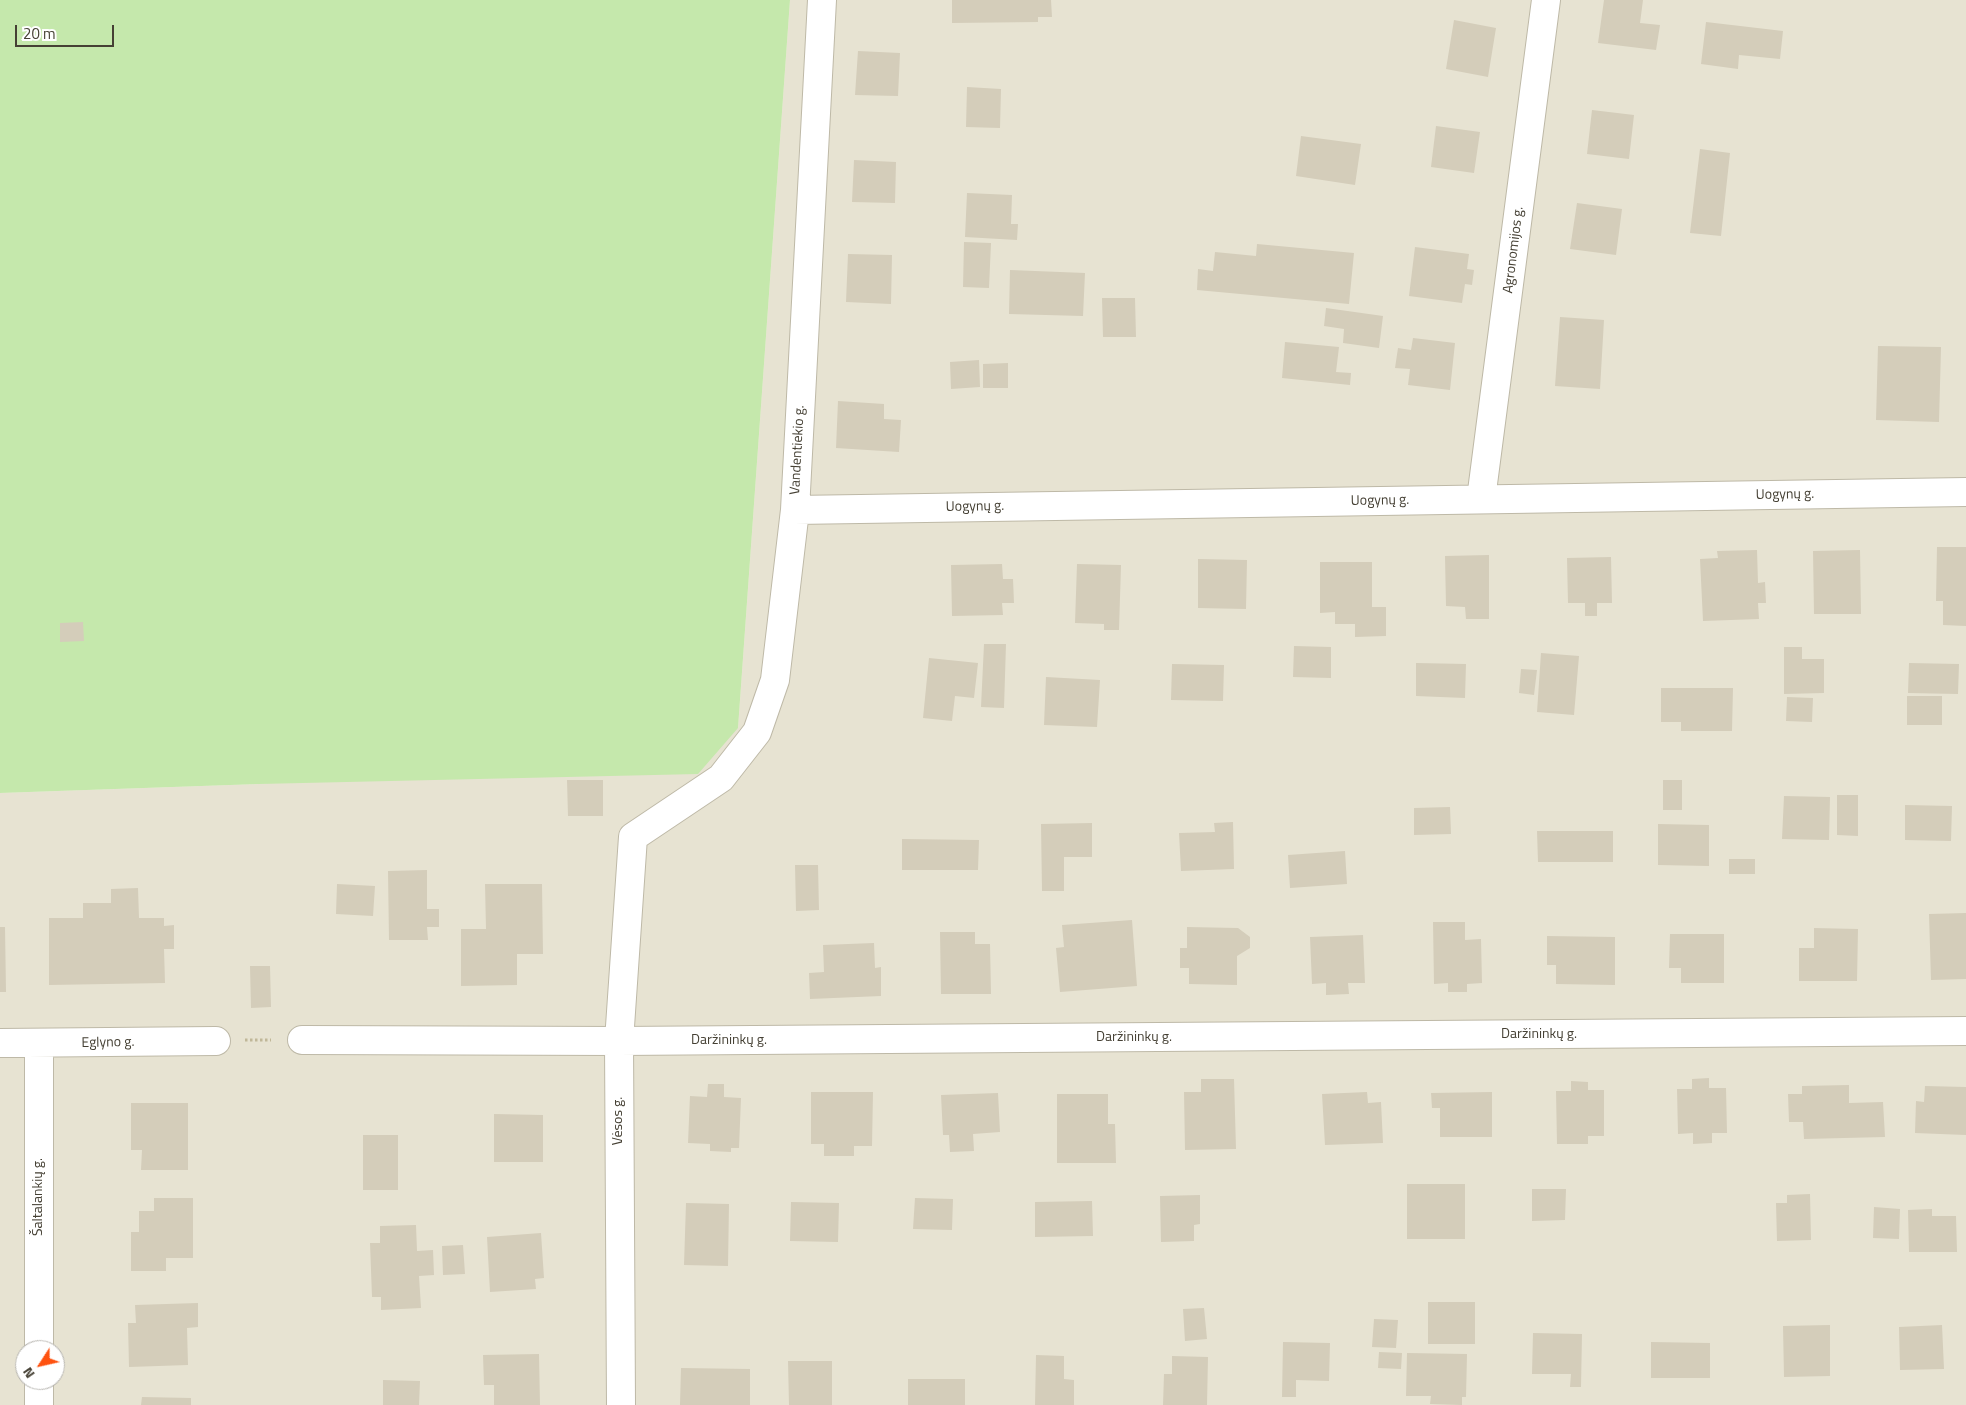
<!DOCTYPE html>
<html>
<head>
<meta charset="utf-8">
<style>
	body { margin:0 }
	#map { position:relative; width:1966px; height:1405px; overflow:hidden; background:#f3f0e4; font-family:"Titillium Web",sans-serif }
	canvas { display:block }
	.north { position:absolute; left:15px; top:1340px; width:50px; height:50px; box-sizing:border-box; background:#fff; border:1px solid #b5b3ae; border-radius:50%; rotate:235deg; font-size:14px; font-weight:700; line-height:20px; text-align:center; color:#454034 }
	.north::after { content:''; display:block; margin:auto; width:18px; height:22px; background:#fe5210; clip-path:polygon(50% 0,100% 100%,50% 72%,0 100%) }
	.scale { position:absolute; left:15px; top:25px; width:99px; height:22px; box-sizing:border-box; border:2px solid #454034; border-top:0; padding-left:6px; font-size:15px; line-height:18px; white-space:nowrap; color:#454034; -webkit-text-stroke:4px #fff; paint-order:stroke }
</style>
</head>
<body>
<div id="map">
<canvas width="1966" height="1405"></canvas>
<div class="north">N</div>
<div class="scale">20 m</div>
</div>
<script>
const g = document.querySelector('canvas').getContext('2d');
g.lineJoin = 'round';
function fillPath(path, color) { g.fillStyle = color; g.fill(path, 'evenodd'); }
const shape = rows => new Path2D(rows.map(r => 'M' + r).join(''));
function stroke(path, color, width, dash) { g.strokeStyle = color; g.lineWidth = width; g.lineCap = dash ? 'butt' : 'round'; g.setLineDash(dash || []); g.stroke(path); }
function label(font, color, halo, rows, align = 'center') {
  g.font = font + ' "Titillium Web",sans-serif'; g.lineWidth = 4.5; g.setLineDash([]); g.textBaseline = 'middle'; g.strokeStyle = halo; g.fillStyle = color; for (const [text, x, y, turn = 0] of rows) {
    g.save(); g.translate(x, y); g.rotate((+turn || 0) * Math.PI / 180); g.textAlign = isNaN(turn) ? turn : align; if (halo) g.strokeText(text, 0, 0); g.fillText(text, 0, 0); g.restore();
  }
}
const residential = shape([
	[790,0,1966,0,1966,1405,0,1405,0,793,259,784,738,728],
	[25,1350,55,1350,55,1380,25,1380]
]);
const green = shape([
	[0,0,790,0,738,728,698,774,259,784,0,793]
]);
const building = shape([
	[952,0,1051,0,1052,17,1038,17,1038,22,952,23],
	[1604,0,1643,0,1640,23,1660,25,1656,50,1598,43],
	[1454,20,1496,28,1488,77,1446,69],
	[1706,22,1783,31,1780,59,1739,55,1738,69,1701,64],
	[858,51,900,53,898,96,855,95],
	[967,87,1001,89,1000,128,966,127],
	[1592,110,1634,115,1629,159,1587,154],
	[1436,126,1480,132,1474,173,1431,167],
	[1301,136,1361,144,1355,185,1296,176],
	[1700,149,1730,153,1721,236,1690,233],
	[854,160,896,162,895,203,852,202],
	[967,193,1012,195,1011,224,1018,224,1017,240,965,237],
	[1577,203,1622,209,1616,255,1570,249],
	[964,242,991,243,989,288,963,287],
	[1257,244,1354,253,1349,304,1197,290,1198,269,1213,271,1215,252,1256,256],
	[1415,247,1469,254,1467,269,1474,270,1472,285,1465,284,1462,303,1409,296],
	[848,254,892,255,891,304,846,302],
	[1010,270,1085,273,1083,316,1009,314],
	[1102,298,1135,298,1136,337,1103,337],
	[1326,308,1383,316,1379,348,1343,343,1344,329,1324,326],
	[1560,317,1604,320,1600,389,1555,386],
	[1413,338,1455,343,1450,390,1408,385,1410,369,1395,368,1398,348,1411,350],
	[1285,342,1339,347,1336,372,1351,373,1350,385,1282,378],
	[1878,346,1941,347,1939,422,1876,420],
	[979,360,980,387,951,389,950,362],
	[1008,363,1008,388,983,388,983,364],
	[838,401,884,404,884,419,901,420,899,452,836,448],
	[1937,547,1966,547,1966,626,1943,625,1943,601,1936,601],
	[1757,550,1758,583,1765,582,1766,603,1758,603,1759,619,1703,621,1700,559,1718,558,1717,551],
	[1860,550,1861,614,1814,614,1813,551],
	[1489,555,1489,619,1466,619,1465,607,1446,606,1445,556],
	[1611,557,1612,603,1597,603,1597,616,1585,616,1585,603,1568,603,1567,558],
	[1198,559,1247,560,1246,609,1198,608],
	[1320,562,1372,562,1372,607,1386,607,1386,636,1355,637,1355,624,1335,624,1335,612,1320,613],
	[1002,564,1003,579,1013,579,1014,603,1002,603,1003,615,952,616,951,565],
	[1077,564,1121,565,1119,630,1104,630,1104,624,1075,623],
	[83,622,84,641,60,642,60,623],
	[984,644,1006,644,1004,708,981,707],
	[1294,646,1331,647,1331,678,1293,677],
	[1784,647,1802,647,1802,659,1824,659,1824,693,1784,694],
	[1541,653,1579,656,1574,715,1537,712],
	[929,658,978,663,974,698,955,696,952,721,923,718],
	[1416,663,1466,664,1465,698,1416,696],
	[1909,663,1959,664,1958,694,1908,693],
	[1172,664,1224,665,1223,701,1171,700],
	[1521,669,1537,670,1534,695,1519,693],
	[1046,677,1100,680,1097,727,1044,725],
	[1661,688,1733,688,1732,731,1681,731,1681,722,1661,722],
	[1907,696,1942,696,1942,725,1907,725],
	[1787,697,1813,698,1812,722,1786,721],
	[567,780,603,780,603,816,568,816],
	[1663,780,1682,780,1682,810,1663,810],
	[1837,795,1858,795,1858,836,1837,835],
	[1784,796,1830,797,1829,840,1782,839],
	[1905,805,1952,806,1951,841,1905,840],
	[1450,807,1451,834,1414,835,1414,808],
	[1233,822,1234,869,1181,871,1179,833,1215,832,1214,823],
	[1092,823,1092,857,1064,857,1064,891,1042,891,1041,824],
	[1658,824,1709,825,1709,866,1658,865],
	[1537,831,1613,831,1613,862,1538,862],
	[902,839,979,840,978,870,902,870],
	[1345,851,1347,884,1290,888,1288,855],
	[1729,859,1755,859,1755,874,1729,874],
	[795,865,818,865,819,910,796,911],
	[427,870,427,909,439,909,439,927,427,927,428,940,389,940,388,871],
	[337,884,375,886,373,916,336,914],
	[485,884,542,884,543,954,517,954,517,985,461,986,461,929,486,929],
	[138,888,139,918,164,918,164,926,174,925,174,949,164,949,165,983,49,985,49,918,83,918,83,903,111,903,111,889],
	[1966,913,1966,979,1931,980,1929,914],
	[1132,920,1137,986,1060,992,1056,948,1064,947,1062,925],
	[1433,922,1465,922,1465,940,1481,939,1482,983,1467,984,1467,992,1448,992,1448,983,1434,984],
	[0,927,5,927,6,992,0,992],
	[1187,927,1238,928,1250,937,1250,948,1237,956,1237,985,1189,984,1189,968,1180,968,1180,948,1187,948],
	[1814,928,1858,929,1857,981,1799,981,1799,948,1814,948],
	[940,932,975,932,975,944,990,944,991,994,941,994],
	[1670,934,1724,934,1724,983,1681,983,1681,968,1669,968],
	[1363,935,1365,983,1348,983,1349,994,1326,995,1326,983,1312,984,1310,937],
	[1547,936,1615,937,1615,985,1556,984,1556,965,1547,965],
	[874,943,875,968,881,967,881,996,810,999,809,973,824,972,823,945],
	[250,966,270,966,271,1007,251,1008],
	[1709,1078,1709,1088,1726,1088,1727,1133,1712,1133,1712,1143,1693,1144,1693,1133,1678,1134,1677,1089,1692,1089,1692,1079],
	[1201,1079,1234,1079,1236,1149,1185,1150,1184,1092,1201,1092],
	[1571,1081,1588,1082,1588,1090,1604,1090,1604,1136,1588,1136,1588,1144,1557,1144,1556,1091,1571,1091],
	[708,1084,724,1084,724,1097,741,1098,739,1148,731,1148,731,1152,710,1151,710,1144,688,1143,690,1096,707,1097],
	[1849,1085,1849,1103,1883,1102,1885,1137,1804,1139,1803,1122,1789,1122,1788,1094,1802,1094,1802,1086],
	[1925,1086,1966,1087,1966,1135,1915,1133,1916,1101,1924,1102],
	[811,1092,873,1092,872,1146,854,1146,854,1156,824,1156,824,1144,811,1144],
	[1367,1092,1368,1103,1381,1102,1383,1143,1325,1145,1322,1094],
	[1492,1092,1492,1137,1440,1137,1440,1108,1432,1108,1431,1093],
	[998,1093,1000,1132,973,1134,974,1151,950,1152,949,1135,943,1135,941,1095],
	[1057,1094,1108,1094,1108,1124,1115,1124,1116,1163,1057,1163],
	[131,1103,188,1103,188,1170,141,1170,142,1150,131,1150],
	[494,1114,543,1115,543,1162,494,1162],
	[363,1135,398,1135,398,1190,363,1190],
	[1407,1184,1465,1184,1465,1239,1407,1239],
	[1532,1189,1566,1189,1565,1220,1532,1221],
	[1810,1194,1811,1240,1777,1241,1776,1203,1787,1203,1787,1195],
	[1200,1195,1200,1224,1194,1225,1194,1241,1161,1242,1160,1196],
	[154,1198,193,1198,193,1258,166,1258,166,1271,131,1271,131,1232,139,1232,139,1211,154,1211],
	[915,1198,953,1199,952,1230,913,1229],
	[1092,1201,1093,1236,1035,1237,1035,1202],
	[791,1202,839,1203,838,1242,790,1241],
	[686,1203,729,1204,728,1266,684,1265],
	[1874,1207,1900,1209,1899,1239,1873,1238],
	[1932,1209,1932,1216,1956,1216,1957,1252,1909,1252,1908,1210],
	[416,1225,417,1251,433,1250,434,1275,419,1276,421,1308,381,1310,381,1297,372,1297,370,1243,380,1243,380,1226],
	[541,1233,544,1278,535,1279,536,1289,490,1292,487,1237],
	[463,1245,465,1274,443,1275,442,1246],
	[1428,1302,1475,1302,1475,1344,1428,1344],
	[198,1303,198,1327,187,1328,188,1365,129,1367,128,1323,136,1323,135,1305],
	[1204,1308,1207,1339,1185,1341,1183,1309],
	[1374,1319,1398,1320,1396,1348,1372,1347],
	[1830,1325,1830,1376,1784,1377,1783,1326],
	[1942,1325,1944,1369,1900,1370,1899,1327],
	[1533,1333,1582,1334,1581,1387,1570,1387,1571,1374,1532,1374],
	[1283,1342,1330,1343,1329,1381,1296,1380,1296,1397,1282,1397],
	[1651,1342,1710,1343,1710,1378,1651,1378],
	[1379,1352,1402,1353,1401,1369,1378,1368],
	[1407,1353,1467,1354,1466,1397,1462,1397,1462,1405,1430,1404,1431,1396,1406,1396],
	[539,1354,540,1405,494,1405,494,1385,484,1385,483,1355],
	[1036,1355,1064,1356,1064,1379,1074,1380,1074,1405,1035,1405],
	[1172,1356,1208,1357,1207,1405,1163,1405,1164,1374,1172,1374],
	[788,1361,832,1361,832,1405,789,1405],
	[681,1368,750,1369,750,1405,680,1405],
	[908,1379,965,1379,965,1405,908,1405],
	[383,1380,420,1381,419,1405,383,1405],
	[142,1397,191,1398,191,1405,141,1405]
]);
const path = shape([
	[245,1040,271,1040]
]);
const minor = shape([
	[1481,499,1546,0],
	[795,510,1966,492],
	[302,1040,619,1041,1966,1031],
	[0,1043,216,1041],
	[39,1350,39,1044],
	[39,1405,39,1380],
	[621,1405,619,1041,633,837,721,778,757,732,775,680,795,510,822,0]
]);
const streetNames = [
	["Agronomijos g.",1514,250,-83],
	["Vandentiekio g.",798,450,-87],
	["Uogynų g.",1785,495,-1],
	["Uogynų g.",1380,501,-1],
	["Uogynų g.",975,507,-1],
	["Daržininkų g.",1539,1035],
	["Daržininkų g.",1134,1038],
	["Daržininkų g.",729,1041],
	["Eglyno g.",108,1043,-1],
	["Vėsos g.",619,1121,-90],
	["Šaltalankių g.",39,1197,-90]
];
fillPath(residential, '#e7e3d2');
fillPath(green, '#c5e8ac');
fillPath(building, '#d4cdba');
stroke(minor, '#beb9a7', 30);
stroke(path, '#c0b798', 3, [2.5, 2.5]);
stroke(minor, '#fff', 28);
label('14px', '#454034', '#fff', streetNames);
</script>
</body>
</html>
